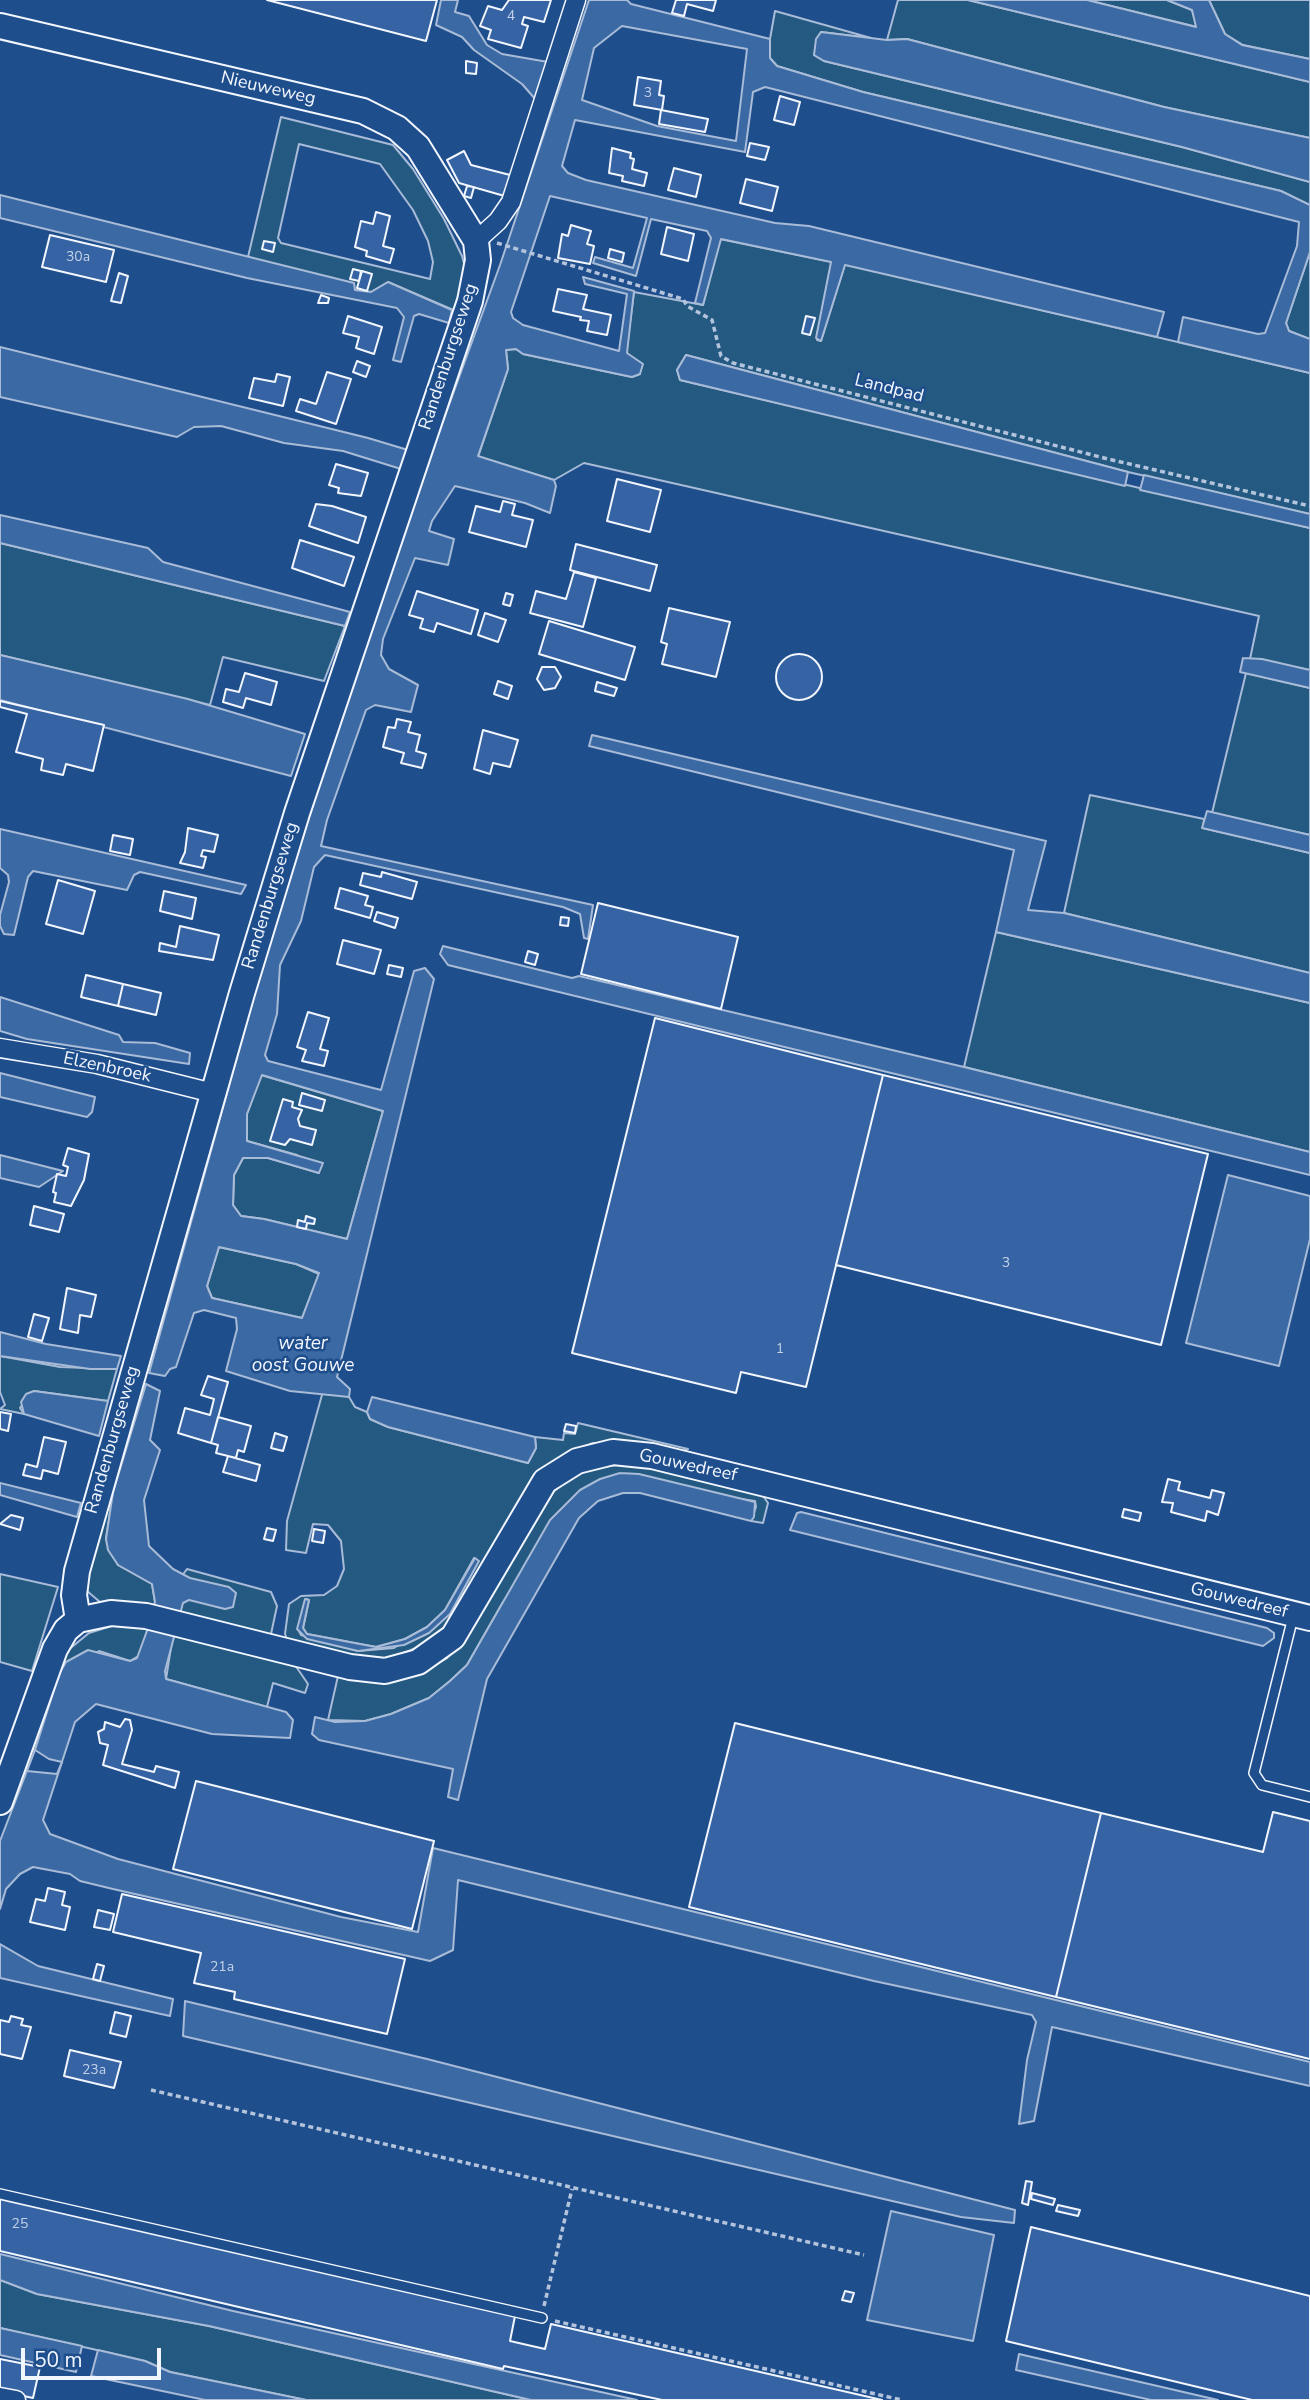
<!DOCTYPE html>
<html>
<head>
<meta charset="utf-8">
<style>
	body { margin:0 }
	#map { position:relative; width:1310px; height:2400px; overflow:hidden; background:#1f4e8c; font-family:"Nunito Sans",sans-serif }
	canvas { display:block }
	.scale { position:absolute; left:21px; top:2348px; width:140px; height:32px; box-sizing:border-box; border:4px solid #f2f6ff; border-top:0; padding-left:9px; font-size:21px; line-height:24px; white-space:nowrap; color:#f2f6ff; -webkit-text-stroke:5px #1f4e8c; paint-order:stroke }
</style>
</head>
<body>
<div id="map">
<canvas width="1310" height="2400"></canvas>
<div class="scale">50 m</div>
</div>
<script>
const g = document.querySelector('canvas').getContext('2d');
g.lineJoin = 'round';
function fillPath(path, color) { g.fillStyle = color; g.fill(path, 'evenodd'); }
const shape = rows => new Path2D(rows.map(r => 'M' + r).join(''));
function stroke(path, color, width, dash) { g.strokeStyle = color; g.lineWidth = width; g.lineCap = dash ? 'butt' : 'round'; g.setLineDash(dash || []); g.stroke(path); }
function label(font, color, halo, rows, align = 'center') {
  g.font = font + ' "Nunito Sans",sans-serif'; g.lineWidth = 5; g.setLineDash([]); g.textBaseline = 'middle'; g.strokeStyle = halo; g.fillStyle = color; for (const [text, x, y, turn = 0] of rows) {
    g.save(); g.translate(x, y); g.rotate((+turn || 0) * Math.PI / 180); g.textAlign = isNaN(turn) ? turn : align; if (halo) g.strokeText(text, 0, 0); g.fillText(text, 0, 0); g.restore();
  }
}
const green = shape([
	[898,0,968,0,1310,82,1310,138,1164,107,907,39,887,40,898,0],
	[1087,0,1167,0,1192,10,1197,27,1087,0],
	[1209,0,1310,0,1310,59,1243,45,1225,34,1209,0],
	[775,11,871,38,821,32,814,55,824,61,1182,147,1310,182,1310,205,1281,191,863,92,777,66,770,58,770,39,775,11],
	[281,117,393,145,413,169,444,219,462,256,467,274,458,312,388,282,371,292,355,290,248,257,281,117],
	[299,144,380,164,413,210,428,241,433,262,430,279,281,243,278,238,299,144],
	[720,239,832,262,817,340,821,341,845,264,1310,373,1310,514,1128,472,686,355,677,370,680,380,1310,528,1310,670,1250,659,1259,616,584,463,554,480,478,457,508,369,506,350,516,349,523,354,632,377,640,374,626,353,634,292,703,305,720,239],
	[1310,252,1310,339,1289,331,1286,323,1310,252],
	[0,543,345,626,324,681,223,657,210,705,0,655,0,543],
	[1246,673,1310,688,1310,835,1212,813,1246,673],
	[1090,795,1204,819,1203,828,1310,853,1310,973,1064,913,1090,795],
	[996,932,1310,1003,1310,1152,964,1067,996,932],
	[261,1075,383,1111,347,1239,264,1219,241,1216,233,1205,234,1175,243,1158,268,1158,319,1173,297,1155,247,1141,247,1114,261,1075],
	[219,1247,296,1264,319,1274,302,1318,212,1298,207,1286,219,1247],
	[0,1356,60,1367,117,1369,108,1401,34,1391,20,1408,24,1414,0,1409,5,1405,0,1392,0,1356],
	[139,1383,146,1384,113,1492,106,1539,118,1565,152,1584,155,1602,153,1609,117,1601,100,1602,87,1591,85,1576,139,1383],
	[325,1384,349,1397,355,1407,367,1412,370,1419,388,1427,528,1463,536,1448,535,1437,563,1440,564,1433,575,1434,578,1423,688,1449,678,1453,627,1443,593,1443,566,1453,542,1471,455,1619,431,1642,391,1658,369,1660,289,1644,285,1634,289,1604,301,1596,324,1595,337,1586,344,1569,341,1541,328,1525,313,1524,306,1553,286,1550,287,1521,325,1384],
	[474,1558,450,1614,394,1648,358,1651,301,1635,298,1629,306,1599,309,1600,303,1628,307,1634,376,1647,405,1639,427,1627,445,1610,474,1558],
	[639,1462,761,1493,768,1503,763,1523,751,1521,756,1507,755,1501,600,1479,503,1602,467,1665,450,1681,429,1698,391,1714,365,1721,328,1720,338,1676,414,1676,447,1658,463,1642,553,1492,573,1476,595,1468,639,1462],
	[187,1569,271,1592,277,1606,271,1634,266,1639,178,1615,176,1584,187,1569],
	[0,1574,58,1587,32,1671,0,1662,0,1574],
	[118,1624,148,1628,140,1655,130,1661,99,1651,59,1674,35,1750,29,1748,67,1651,89,1633,118,1624],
	[173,1635,295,1665,308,1684,305,1693,273,1683,267,1707,166,1679,173,1635],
	[0,2280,37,2294,209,2326,531,2400,306,2400,170,2372,145,2361,0,2328,0,2280]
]);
const water = shape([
	[441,0,458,0,455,12,469,16,487,45,502,54,548,62,536,100,522,84,474,50,462,37,436,25,441,0],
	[589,0,627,0,631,4,770,39,770,58,777,66,863,92,1281,191,1310,205,1310,252,1286,323,1289,331,1310,339,1310,373,1178,342,1183,317,1258,334,1265,333,1297,246,1299,222,765,87,753,92,745,152,575,120,562,166,568,173,586,180,775,223,809,226,1164,312,1157,337,845,265,821,341,816,338,831,262,721,239,703,305,695,303,711,238,707,231,651,219,636,276,593,263,595,257,633,268,647,218,550,196,511,312,513,318,523,325,619,351,627,294,585,284,583,277,634,291,627,353,643,364,640,374,632,377,523,354,516,349,506,350,508,369,478,456,554,480,556,486,550,513,525,503,455,486,432,521,429,531,454,539,448,565,415,558,383,639,381,655,389,669,418,685,411,712,375,705,366,710,327,820,321,846,593,905,588,939,584,938,580,914,563,907,325,855,314,867,301,921,280,965,277,1014,265,1055,268,1061,381,1090,414,971,425,968,434,979,337,1377,350,1389,349,1397,290,1391,226,1371,237,1329,236,1318,204,1310,194,1313,176,1367,170,1369,165,1376,149,1373,263,964,375,608,500,265,589,0],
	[622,26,747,49,736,141,657,126,582,100,594,48,622,26],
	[262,1075,383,1111,347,1239,264,1219,241,1216,233,1205,234,1175,243,1158,268,1158,319,1173,323,1163,247,1141,247,1114,262,1075],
	[219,1247,296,1264,319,1273,302,1318,212,1298,207,1286,219,1247],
	[968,0,1087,0,1196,27,1192,10,1167,0,1209,0,1225,34,1242,45,1310,59,1310,82,968,0],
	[821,32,887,40,907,39,1164,107,1310,138,1310,182,1182,147,824,61,814,55,816,39,821,32],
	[0,195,354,283,355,290,371,292,388,282,452,310,449,323,419,314,414,316,401,362,393,360,404,317,397,308,247,278,0,218,0,195],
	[0,347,368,438,408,450,401,469,343,451,284,443,221,426,194,427,177,437,0,397,0,347],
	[686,355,1128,472,1125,486,680,380,677,370,686,355],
	[1144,475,1310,514,1310,528,1140,490,1144,475],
	[0,515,148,548,163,562,350,612,345,626,0,543,0,515],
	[0,655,188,699,305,734,291,776,0,700,0,655],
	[1243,658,1262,659,1310,670,1310,688,1240,672,1243,658],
	[592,735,1046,841,1028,910,1064,913,1310,973,1310,1003,996,932,1014,850,589,746,592,735],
	[1207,811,1310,835,1310,853,1202,828,1207,811],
	[0,829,246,885,241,894,140,872,134,875,127,890,33,871,28,877,14,935,4,934,0,926,0,915,9,882,8,875,0,868,0,829],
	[443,946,572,978,579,976,964,1067,1310,1152,1310,1175,448,965,440,954,443,946],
	[0,997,119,1035,123,1042,155,1043,190,1053,189,1064,27,1039,0,1031,0,997],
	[0,1073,95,1097,92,1112,87,1117,0,1097,0,1073],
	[0,1155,63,1171,39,1187,0,1178,0,1155],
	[1228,1175,1310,1196,1310,1239,1279,1366,1186,1343,1228,1175],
	[0,1332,46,1344,121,1356,117,1369,90,1369,0,1356,0,1332],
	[146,1384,160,1391,150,1440,160,1450,144,1500,149,1546,173,1569,190,1578,229,1587,236,1593,233,1607,225,1609,189,1600,183,1603,165,1671,166,1679,286,1712,293,1720,290,1738,212,1734,96,1704,75,1722,43,1820,50,1834,118,1859,341,1917,418,1932,433,1848,1310,2062,1310,2086,1052,2027,1034,2121,1019,2124,1027,2060,1036,2022,1032,2015,874,1981,458,1880,453,1950,430,1961,113,1889,80,1881,70,1874,33,1867,20,1874,6,1889,0,1909,0,1841,35,1750,59,1674,66,1662,88,1650,130,1661,137,1658,148,1628,155,1602,152,1584,118,1565,108,1550,106,1539,113,1492,146,1384],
	[34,1391,108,1401,99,1436,24,1414,21,1402,26,1394,34,1391],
	[372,1397,535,1437,536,1448,528,1463,388,1427,370,1419,367,1412,372,1397],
	[620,1473,639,1474,755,1502,754,1517,751,1521,640,1493,623,1493,598,1501,579,1518,487,1679,458,1800,448,1797,453,1769,319,1740,312,1734,315,1717,335,1722,365,1721,391,1714,429,1698,450,1681,467,1665,550,1520,580,1490,600,1479,620,1473],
	[0,1483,81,1503,77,1517,0,1495,0,1483],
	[801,1512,1267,1628,1274,1633,1274,1638,1263,1646,790,1530,797,1513,801,1512],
	[475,1558,479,1561,450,1614,429,1633,404,1645,358,1651,307,1639,297,1629,305,1599,309,1600,303,1628,307,1634,376,1647,405,1639,427,1627,445,1610,475,1558],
	[0,1944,38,1966,173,1999,170,2016,0,1978,0,1944],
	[185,2001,427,2059,1015,2210,1014,2223,961,2217,183,2036,185,2001],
	[891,2211,994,2235,973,2341,867,2320,891,2211],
	[0,2254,233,2311,637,2400,531,2400,209,2326,37,2294,0,2280,0,2254],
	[0,2328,82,2346,76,2372,0,2355,0,2328],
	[98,2350,145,2361,170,2372,306,2400,205,2400,91,2376,98,2350],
	[1019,2354,1218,2400,1151,2400,1016,2370,1019,2354]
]);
const pier = shape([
	[35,1750,49,1759,62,1762,57,1774,27,1771,35,1750]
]);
const building = shape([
	[267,0,437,0,426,41,267,0],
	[509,0,551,0,544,22,524,17,522,24,528,26,521,48,488,39,491,30,480,26,488,6,502,10,509,0],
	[676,0,716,0,713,11,687,4,684,16,672,13,676,0],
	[466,61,477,63,476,74,466,73,466,61],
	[638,77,661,81,659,95,664,96,662,110,634,105,638,77],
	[780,96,800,102,794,125,774,120,780,96],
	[661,110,708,119,705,132,659,124,661,110],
	[750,143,769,147,765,160,747,156,750,143],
	[612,148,631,153,630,158,634,159,632,169,647,173,644,186,622,181,623,176,609,173,612,148],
	[464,151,471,165,514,176,508,197,459,183,447,160,464,151],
	[674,168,701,175,696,197,668,190,674,168],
	[746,179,778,187,772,211,740,203,746,179],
	[467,186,474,187,471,198,464,196,467,186],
	[376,212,390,216,383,246,394,249,390,263,366,256,367,251,355,247,361,221,373,224,376,212],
	[571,225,591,231,587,244,594,246,590,264,558,258,562,234,568,236,571,225],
	[667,227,694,234,688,261,661,254,667,227],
	[50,235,114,250,106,282,42,267,50,235],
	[264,241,275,243,273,252,262,249,264,241],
	[610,249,624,253,622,262,608,258,610,249],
	[353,269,361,271,359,281,350,279,353,269],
	[362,271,372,274,367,291,357,288,362,271],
	[119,273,128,276,121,303,111,301,119,273],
	[558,289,587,295,583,309,611,315,607,335,587,331,589,321,580,320,581,317,553,311,558,289],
	[321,295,329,298,328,303,318,303,321,295],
	[348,316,382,327,374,354,356,348,359,337,343,333,348,316],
	[806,316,815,318,810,335,802,333,806,316],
	[357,361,370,366,366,377,353,372,357,361],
	[327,372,351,379,336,424,296,411,300,399,316,404,327,372],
	[277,374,290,377,283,406,249,398,254,378,275,382,277,374],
	[336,464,368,473,361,496,338,493,339,488,329,485,336,464],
	[617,479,661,490,650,532,607,521,617,479],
	[503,501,515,504,512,515,533,520,526,547,469,532,476,506,500,512,503,501],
	[316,504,332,506,366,517,358,543,309,526,316,504],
	[300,540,354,557,344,586,292,568,300,540],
	[576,544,657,565,650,591,570,570,576,544],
	[574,572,596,578,583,627,530,613,536,591,566,599,574,572],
	[417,591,478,610,471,634,437,623,434,632,420,628,423,619,409,615,417,591],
	[506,593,513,595,510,606,503,604,506,593],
	[669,608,730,622,716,677,662,664,667,644,661,642,669,608],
	[485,613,506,620,498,642,478,635,485,613],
	[549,621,635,647,625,680,539,654,549,621],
	'776 677a23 23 0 1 1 46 0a23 23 0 1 1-46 0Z',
	[542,667,555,667,561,677,555,688,544,690,537,679,542,667],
	[245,673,277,682,271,705,246,698,243,708,223,702,226,689,239,692,245,673],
	[498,681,512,686,508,699,494,694,498,681],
	[597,682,617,688,614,696,595,691,597,682],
	[0,701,104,725,93,771,66,764,63,775,41,770,43,759,16,752,27,714,0,707,0,701],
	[397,719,411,722,408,732,420,735,416,751,426,754,422,768,401,763,404,753,383,747,388,727,395,728,397,719],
	[483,730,518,740,510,767,493,763,490,774,474,769,483,730],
	[188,828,218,835,214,852,203,850,201,856,206,857,203,868,180,863,185,852,188,828],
	[113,835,133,839,130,855,110,851,113,835],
	[382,872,417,882,412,899,360,885,363,873,381,877,382,872],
	[58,880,95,891,83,934,46,924,58,880],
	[340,888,368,896,365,905,373,907,370,918,335,908,340,888],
	[164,891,196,898,192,919,160,911,164,891],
	[598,903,738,937,721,1009,581,974,598,903],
	[377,912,398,918,395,928,374,921,377,912],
	[561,917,569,918,568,926,560,925,561,917],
	[180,926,219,935,213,960,159,951,160,943,176,947,180,926],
	[343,940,381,950,374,974,337,964,343,940],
	[528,951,538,954,535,965,525,962,528,951],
	[389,965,403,968,401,977,387,974,389,965],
	[86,975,123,984,118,1006,81,997,86,975],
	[123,984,161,993,156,1015,118,1006,123,984],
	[308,1012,329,1018,320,1049,328,1051,324,1066,302,1061,306,1050,297,1047,308,1012],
	[655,1018,883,1075,806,1387,741,1372,736,1393,572,1353,655,1018],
	[883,1075,1208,1154,1161,1345,836,1265,883,1075],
	[302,1093,325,1100,322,1111,299,1105,302,1093],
	[283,1099,293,1102,292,1107,302,1110,298,1119,300,1126,316,1130,312,1145,290,1139,285,1145,270,1141,283,1099],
	[68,1148,89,1154,84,1180,71,1206,54,1202,56,1193,53,1192,57,1174,66,1176,68,1167,63,1165,68,1148],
	[34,1206,64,1214,59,1232,30,1225,34,1206],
	[306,1216,315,1219,314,1224,307,1223,306,1229,297,1227,298,1220,305,1222,306,1216],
	[67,1288,96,1295,91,1317,80,1315,78,1333,60,1329,67,1288],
	[34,1314,49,1318,42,1341,28,1337,34,1314],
	[208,1376,228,1382,211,1443,178,1433,185,1408,210,1415,214,1399,201,1395,208,1376],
	[0,1412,11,1414,8,1431,0,1429,0,1412],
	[218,1417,251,1426,244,1452,238,1450,236,1458,216,1453,218,1445,211,1443,218,1417],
	[566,1424,576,1426,575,1433,564,1431,566,1424],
	[275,1433,287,1437,283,1451,271,1448,275,1433],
	[44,1437,66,1442,58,1474,43,1470,41,1479,23,1475,26,1464,37,1467,44,1437],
	[228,1456,260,1465,256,1481,223,1472,228,1456],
	[1168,1479,1180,1482,1178,1490,1210,1498,1212,1490,1224,1493,1218,1515,1207,1511,1205,1521,1171,1512,1173,1503,1162,1502,1168,1479],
	[1124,1509,1141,1513,1139,1521,1122,1517,1124,1509],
	[11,1515,23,1518,20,1530,0,1524,11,1515],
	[267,1528,276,1530,273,1541,264,1539,267,1528],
	[314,1529,325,1531,323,1543,312,1541,314,1529],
	[125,1719,130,1720,132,1730,122,1764,154,1772,156,1766,179,1772,175,1788,103,1765,108,1745,100,1743,98,1732,104,1729,105,1722,120,1727,125,1719],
	[735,1723,1101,1813,1056,1997,689,1907,735,1723],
	[196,1781,434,1841,412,1929,173,1869,196,1781],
	[1273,1812,1310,1821,1310,2059,1056,1997,1101,1813,1263,1852,1273,1812],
	[48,1888,65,1892,62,1905,70,1907,65,1930,30,1922,36,1899,45,1901,48,1888],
	[122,1894,405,1959,387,2034,234,1999,235,1992,194,1983,201,1953,113,1932,122,1894],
	[98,1910,114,1914,110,1930,94,1927,98,1910],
	[97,1964,104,1966,100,1981,93,1979,97,1964],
	[115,2012,131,2016,126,2037,110,2033,115,2012],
	[11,2016,23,2019,21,2025,31,2027,22,2059,0,2054,0,2020,9,2022,11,2016],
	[70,2050,121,2062,114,2088,64,2076,70,2050],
	[1026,2181,1032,2182,1028,2205,1022,2203,1026,2181],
	[1032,2193,1055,2199,1053,2205,1031,2199,1032,2193],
	[0,2198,515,2316,510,2341,545,2349,551,2324,882,2400,662,2400,504,2366,503,2369,0,2251,0,2198],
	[1058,2205,1080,2210,1078,2216,1056,2211,1058,2205],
	[1031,2227,1310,2296,1310,2400,1252,2400,1006,2341,1031,2227],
	[845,2291,854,2293,851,2302,842,2300,845,2291],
	[0,2359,40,2367,33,2398,0,2391,0,2359]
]);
const path = shape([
	[497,243,683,299,687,306,712,320,721,356,733,363,1108,459,1310,506],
	[151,2090,864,2255],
	[544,2306,572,2189],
	[555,2321,902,2400]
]);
const lane = shape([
	[1293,1617,1254,1773,1262,1785,1310,1797],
	[0,2194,542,2318]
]);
const street = shape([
	[476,241,498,221,511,202,576,0],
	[0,1048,97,1064,213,1093],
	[0,2397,16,2400]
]);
const secondary = shape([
	[0,26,363,111,397,128,418,147,476,241,478,260,470,301,297,813,242,993,77,1571,74,1595,78,1620,66,1630,55,1649,0,1802],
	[78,1620,111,1613,146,1616,350,1667,385,1671,418,1662,453,1637,545,1481,577,1461,613,1452,652,1456,1310,1618]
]);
const numberNames = [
	["4",511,17],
	["3",648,94],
	["30a",78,258],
	["3",1006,1264],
	["1",780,1350],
	["21a",222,1968],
	["23a",94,2071],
	["25",20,2225]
];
const streetNames = [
	["Nieuweweg",268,89,13],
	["Randenburgseweg",449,357,-72],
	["Landpad",889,389,14],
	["Randenburgseweg",271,896,-73],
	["Elzenbroek",107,1068,12],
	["Randenburgseweg",113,1440,-74],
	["Gouwedreef",688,1466,12],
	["Gouwedreef",1239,1601,14]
];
const waterNames = [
	["water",303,1344],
	["oost Gouwe",303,1366]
];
fillPath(green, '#245a82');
stroke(green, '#a8bbd7', 2);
fillPath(water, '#3b69a3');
stroke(water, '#a8bbd7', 2);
fillPath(pier, '#1f4e8c');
stroke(pier, '#a8bbd7', 2);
fillPath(building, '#3563a3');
stroke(building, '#f2f6ff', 2);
stroke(lane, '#f2f6ff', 12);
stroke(street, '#f2f6ff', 21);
stroke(secondary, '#f2f6ff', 28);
stroke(path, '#b3c4dc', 3.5, [5, 3.5]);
stroke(lane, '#1f4e8c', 9);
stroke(street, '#1f4e8c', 18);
stroke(secondary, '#1f4e8c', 24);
label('14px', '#c3d1e8', null, numberNames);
label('18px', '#f2f6ff', '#1f4e8c', streetNames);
label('italic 19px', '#f2f6ff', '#1f4e8c', waterNames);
</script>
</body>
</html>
